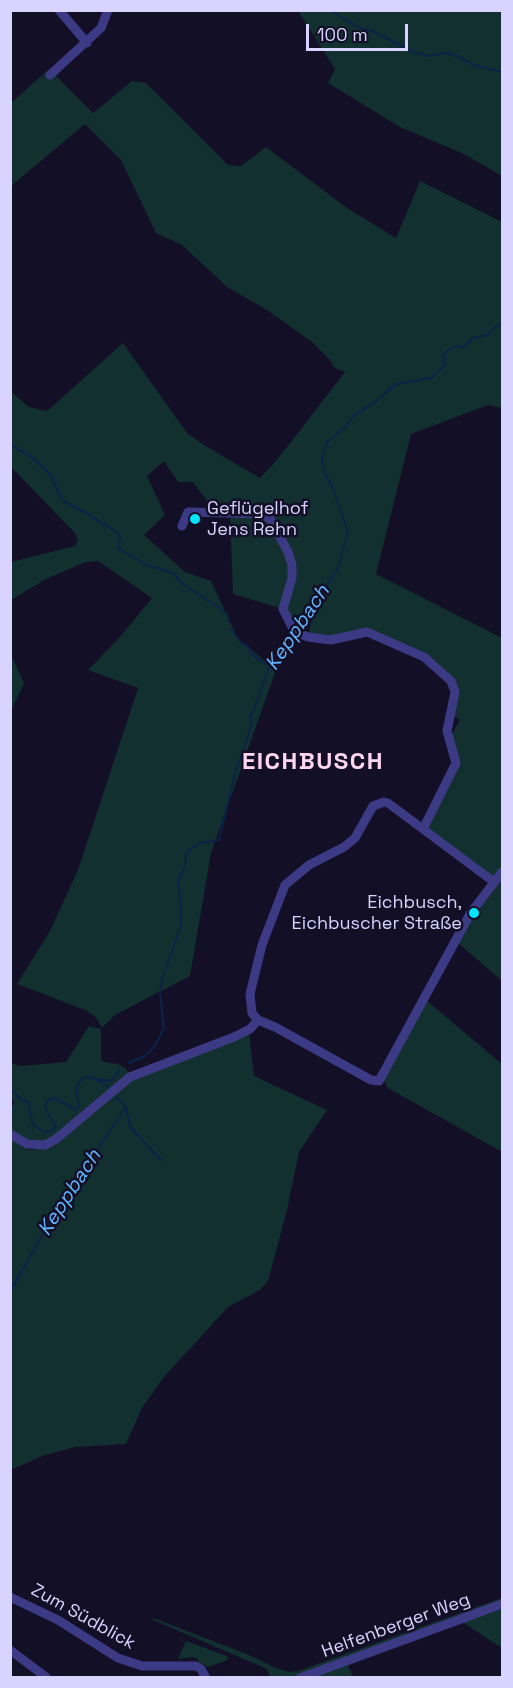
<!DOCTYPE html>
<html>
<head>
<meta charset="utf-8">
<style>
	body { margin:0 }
	#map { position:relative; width:513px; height:1688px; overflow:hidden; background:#130f26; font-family:"Space Grotesk",sans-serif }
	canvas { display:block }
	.frame { position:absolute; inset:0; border:12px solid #d9d4ff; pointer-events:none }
	.scale { position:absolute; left:306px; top:24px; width:102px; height:27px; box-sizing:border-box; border:3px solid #d9d4ff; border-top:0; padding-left:8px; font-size:18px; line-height:21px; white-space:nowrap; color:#d9d4ff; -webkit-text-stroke:4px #130f26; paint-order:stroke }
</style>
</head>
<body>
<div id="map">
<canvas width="513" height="1688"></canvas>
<div class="frame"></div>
<div class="scale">100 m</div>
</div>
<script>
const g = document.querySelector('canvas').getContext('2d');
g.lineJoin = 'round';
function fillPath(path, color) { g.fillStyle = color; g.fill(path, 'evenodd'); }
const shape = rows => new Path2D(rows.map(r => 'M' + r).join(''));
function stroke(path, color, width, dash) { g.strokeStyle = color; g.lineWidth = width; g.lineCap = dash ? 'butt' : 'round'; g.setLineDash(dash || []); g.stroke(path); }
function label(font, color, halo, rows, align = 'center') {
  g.font = font + ' "Space Grotesk",sans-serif'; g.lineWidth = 5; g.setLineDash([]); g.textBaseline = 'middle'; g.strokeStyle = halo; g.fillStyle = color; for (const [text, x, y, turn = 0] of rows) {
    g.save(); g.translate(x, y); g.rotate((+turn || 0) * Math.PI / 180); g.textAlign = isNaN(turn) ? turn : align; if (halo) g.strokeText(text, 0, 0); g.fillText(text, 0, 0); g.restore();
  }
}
const green = shape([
	[298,11,502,11,502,176,464,154,400,127,328,83,335,69],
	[49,69,93,113,132,81,146,83,228,165,241,166,266,147,347,208,396,238,420,181,502,222,502,408,488,405,411,434,376,574,502,638,502,981,457,942,494,886,423,829,456,763,452,734,460,720,449,713,455,692,424,657,367,632,347,636,308,637,316,600,307,607,292,628,283,609,233,594,230,514,215,512,193,482,178,482,164,461,147,476,165,515,144,535,185,572,211,581,238,639,276,670,211,853,190,976,115,1015,102,1028,95,1016,85,1010,17,984,50,931,78,870,138,688,88,670,120,637,152,598,98,561,86,562,46,579,11,600,11,562,75,546,78,540,75,533,11,467,10,391,29,407,47,411,123,343,187,433,204,445,260,478,276,461,345,372,335,368,329,359,312,342,267,310,227,287,182,245,156,233,121,160,85,124,11,186,11,103],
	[10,653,24,683,11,711,11,688],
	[426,1000,502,1064,502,1152,388,1088,384,1081],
	[89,1026,101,1029,101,1060,104,1062,118,1064,125,1068,134,1079,249,1033,254,1076,327,1110,299,1152,287,1210,268,1281,260,1290,228,1307,164,1377,142,1408,126,1444,75,1447,42,1456,11,1470,11,1138,22,1147,31,1150,43,1148,11,1130,11,1110,14,1101,11,1099,11,1063,20,1066,66,1062],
	[502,1598,502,1602,293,1677,288,1676,284,1677,270,1677,267,1669,151,1619,156,1619,249,1655,276,1668,289,1672,298,1671],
	[502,1609,502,1648,462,1622],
	[186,1641,227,1656,228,1660,208,1667,198,1662,198,1659,192,1657,178,1659],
	[348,1665,353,1677,312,1678]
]);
const stream = shape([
	[330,10,358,27,372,31,413,52,429,56,446,53,460,57,473,65,502,72],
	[10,444,33,458,51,475,61,498,65,502,88,514,116,532,121,537,118,545,119,549,147,565,173,573,183,584,227,613,229,622],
	[231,628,241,643,247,646,252,654,259,660,270,665],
	[298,629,338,568,348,532,332,486,324,472,322,458,327,442,345,427,354,415,375,402,396,384,431,378,443,367,445,363,443,356,446,352,455,346,464,347,473,338,488,335,495,327,502,324],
	[129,1063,145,1056,155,1046,164,1028,160,994,162,980,181,926,181,904,178,883,185,866,186,855,189,850,200,843,219,840,235,773,252,724,250,715,253,712,270,665,294,634],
	[109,1087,93,1078,107,1081,113,1080,120,1069],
	[10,1088,21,1100,28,1102,33,1125,44,1132,52,1131,55,1126,46,1110,45,1105,49,1100,54,1098,77,1110,79,1106,76,1090,80,1081,85,1077,93,1078],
	[126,1107,130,1127,161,1160],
	[10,1292,55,1213,126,1107,117,1098]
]);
const minor = shape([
	[59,10,87,43],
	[50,75,101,28,108,10],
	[182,526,188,512,263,514,270,519,288,552,292,565,292,578,283,609,294,631,308,637,331,640,367,632,424,657,451,681,455,692,447,731,456,763,423,829],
	[494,882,388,803,384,802,373,806,355,838,344,847,309,865,285,885,262,945,250,994,252,1013,258,1020,275,1027,371,1080,379,1081,470,914,502,872],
	[10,1134,27,1144,45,1145,56,1139,130,1077,234,1037,250,1029,258,1020],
	[10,1597,58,1620,118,1658,142,1666,196,1666,201,1669,206,1678],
	[10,1650,46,1677],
	[300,1678,502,1604]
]);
const markers = [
	[195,519,6,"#00e5ff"],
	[474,913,6,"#00e5ff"]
];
const poiNames = [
	["Geflügelhof",207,509],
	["Jens Rehn",207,530],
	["Eichbusch,",462,903,"right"],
	["Eichbuscher Straße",462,924,"right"]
];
const streetNames = [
	["Zum Südblick",83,1617,29],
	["Helfenberger Weg",396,1626,-20]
];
const waterNames = [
	["Keppbach",298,628,-56],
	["Keppbach",70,1193,-57]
];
const districtNames = [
	["EICHBUSCH",313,762]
];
fillPath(green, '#12302f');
stroke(stream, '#0c2248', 2);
stroke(minor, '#3d3a85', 9);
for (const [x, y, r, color] of markers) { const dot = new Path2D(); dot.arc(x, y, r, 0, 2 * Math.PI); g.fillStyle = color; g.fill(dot); stroke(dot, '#130f26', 2); }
label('18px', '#d9d4ff', '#130f26', poiNames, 'left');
label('18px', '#d9d4ff', '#130f26', streetNames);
label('italic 20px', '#62b6ff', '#130f26', waterNames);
g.letterSpacing = '1.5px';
label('bold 24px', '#ffd6f0', '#130f26', districtNames);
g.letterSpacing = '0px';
</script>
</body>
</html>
